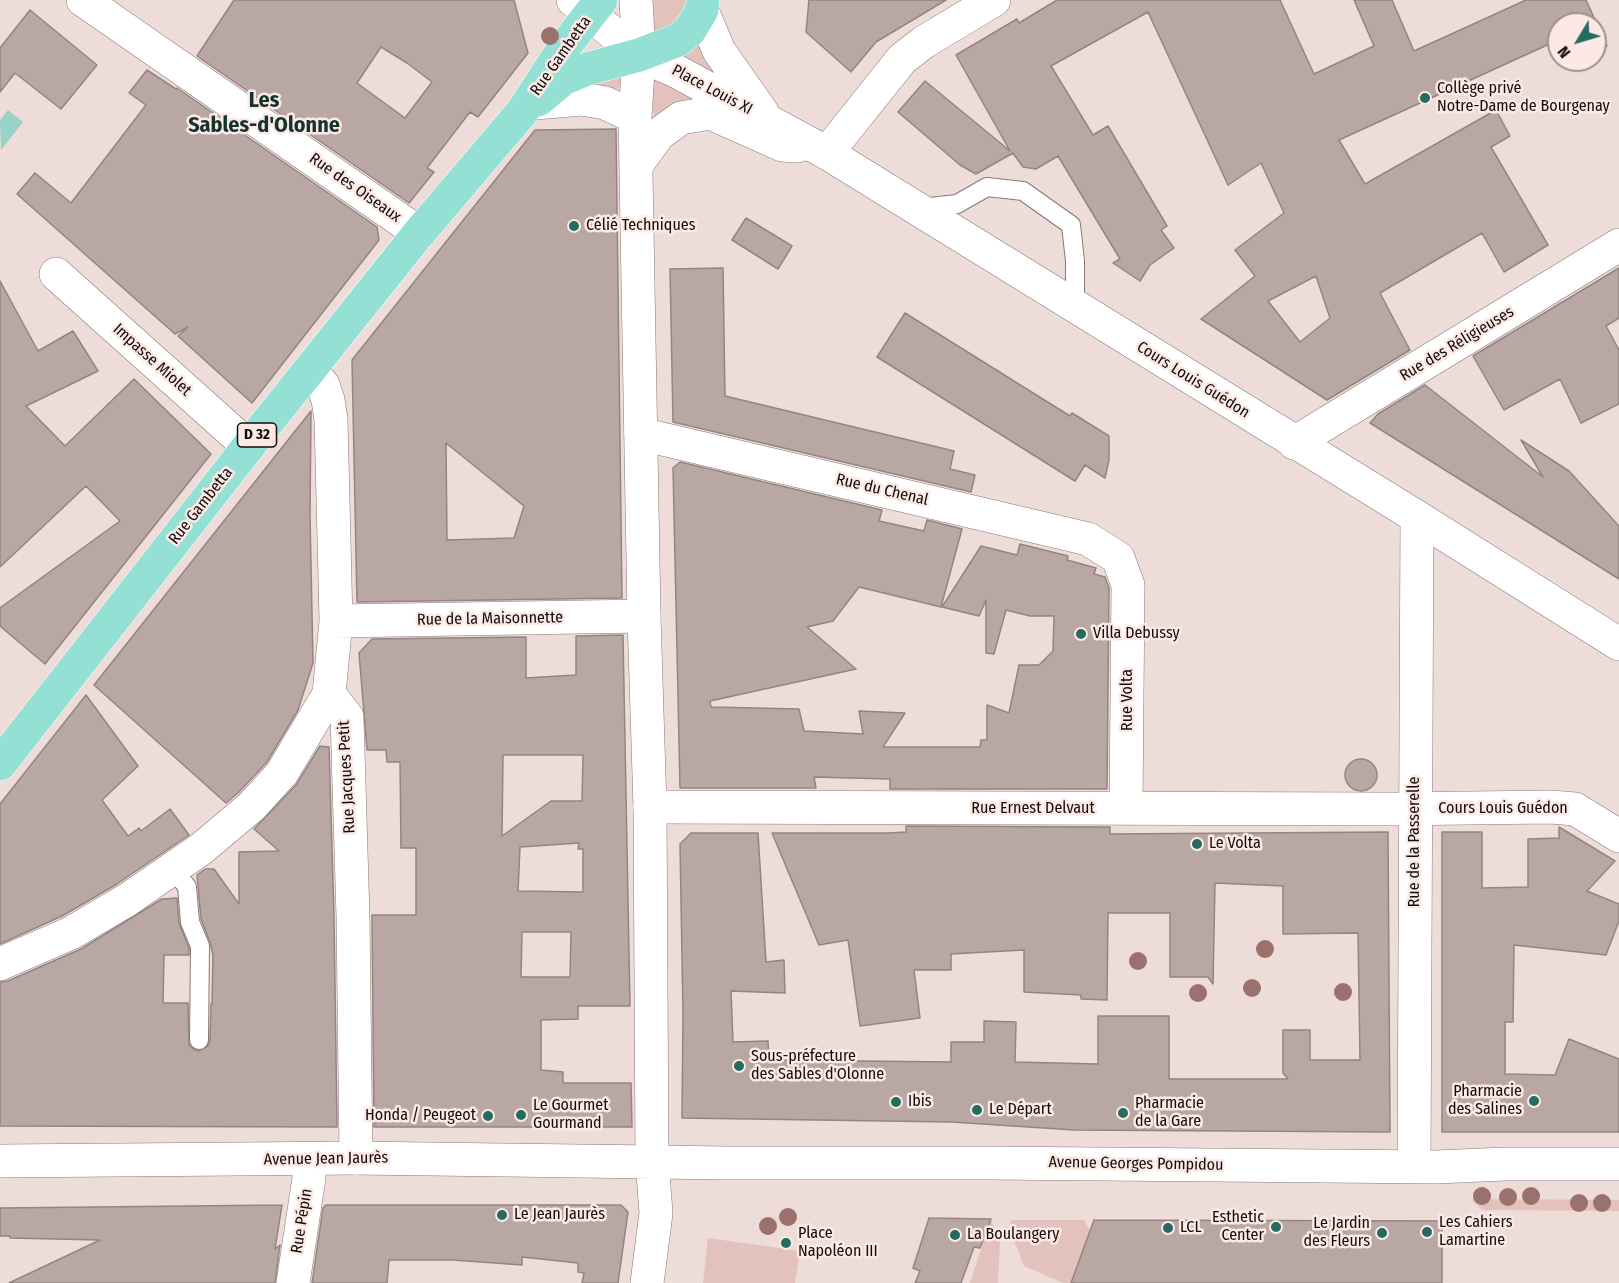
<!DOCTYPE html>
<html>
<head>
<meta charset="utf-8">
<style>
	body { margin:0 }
	#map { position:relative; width:1619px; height:1283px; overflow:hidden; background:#eedcd9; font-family:"Fira Sans Condensed",sans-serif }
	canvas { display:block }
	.north { position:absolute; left:1547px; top:12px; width:60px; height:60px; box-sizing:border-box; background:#fce9e6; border:2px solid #9e918e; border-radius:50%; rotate:232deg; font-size:16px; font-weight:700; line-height:24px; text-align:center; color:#120c0b }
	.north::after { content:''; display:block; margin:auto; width:21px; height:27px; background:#256b5f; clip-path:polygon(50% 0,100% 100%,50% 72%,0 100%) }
</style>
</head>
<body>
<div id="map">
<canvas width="1619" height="1283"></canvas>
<div class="north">N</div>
</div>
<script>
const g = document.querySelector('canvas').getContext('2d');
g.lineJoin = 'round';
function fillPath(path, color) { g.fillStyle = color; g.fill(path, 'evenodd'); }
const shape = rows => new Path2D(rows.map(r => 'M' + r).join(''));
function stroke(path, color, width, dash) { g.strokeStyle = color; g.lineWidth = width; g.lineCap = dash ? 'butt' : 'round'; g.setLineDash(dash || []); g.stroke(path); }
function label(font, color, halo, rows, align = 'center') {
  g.font = font + ' "Fira Sans Condensed",sans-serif'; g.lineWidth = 5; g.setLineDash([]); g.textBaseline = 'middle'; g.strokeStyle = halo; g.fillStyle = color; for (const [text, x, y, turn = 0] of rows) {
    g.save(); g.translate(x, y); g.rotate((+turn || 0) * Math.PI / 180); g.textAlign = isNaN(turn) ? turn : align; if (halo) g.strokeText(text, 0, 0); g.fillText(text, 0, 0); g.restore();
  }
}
const green = shape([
	[649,0,690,0,681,23,652,33],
	[700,38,739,97,672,58],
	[657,71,708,105,654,119,651,80],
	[621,72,620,88,610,89,579,85],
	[1471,1199,1619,1200,1619,1211,1482,1210],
	[991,1219,1000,1242,998,1283,970,1283],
	[1011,1220,1084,1220,1090,1231,1071,1283,1063,1283,1024,1266,1009,1228],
	[708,1238,800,1251,795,1283,703,1283]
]);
const water = shape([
	[8,110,23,122,1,150,0,120]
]);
const building = shape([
	[234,0,514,0,528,53,478,117,470,112,427,168,434,172,409,203,197,56,234,0],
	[381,47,407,63,432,82,405,118,357,83,381,47],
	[809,0,946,0,876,42,851,72,806,32,809,0],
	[1057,0,1280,0,1314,74,1374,46,1354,0,1392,0,1414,51,1526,0,1586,0,1607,46,1595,51,1595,24,1559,24,1559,47,1556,41,1339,140,1365,184,1496,110,1510,136,1491,147,1548,245,1504,272,1482,233,1380,293,1410,350,1327,400,1201,319,1255,276,1235,250,1284,213,1261,163,1228,185,1148,12,1051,66,1093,135,1108,126,1167,226,1161,230,1174,248,1150,265,1140,281,1113,263,1120,259,1058,156,1036,169,1023,167,1013,153,976,174,960,165,898,112,925,81,1010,151,956,55,1017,19,1019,23,1057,0],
	[1316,276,1330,318,1300,342,1268,301,1316,276],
	[30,10,97,65,61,109,15,73,0,92,0,48,30,10],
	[147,70,176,89,177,88,377,227,379,240,252,403,178,336,188,327,175,334,17,194,35,173,71,203,146,105,129,93,147,70],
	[616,129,622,598,357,602,352,360,535,130,616,129],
	[446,443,524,506,514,538,447,540,446,443],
	[746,218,792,246,778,269,732,240,746,218],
	[723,268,725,396,954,451,950,469,975,475,971,492,673,422,670,269,723,268],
	[1619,268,1619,318,1606,326,1619,350,1619,404,1581,423,1560,379,1504,410,1473,356,1619,268],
	[0,281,38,351,73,331,98,371,26,406,65,446,134,379,211,454,45,664,0,626,0,608,120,521,86,486,0,567,0,281],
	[905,313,1070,416,1072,413,1109,436,1109,460,1105,478,1085,465,1075,481,877,357,905,313],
	[1425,385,1543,477,1521,440,1569,471,1619,526,1619,579,1370,423,1378,414,1425,385],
	[311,411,310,515,313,663,298,710,267,762,239,792,226,803,94,685,311,411],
	[680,462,882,510,879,521,924,531,927,520,962,529,941,607,859,587,833,621,807,627,856,669,710,701,711,707,799,709,804,731,863,734,859,711,905,713,883,747,980,747,981,740,987,740,987,705,1009,713,1019,665,1039,665,1053,651,1054,616,1030,616,1006,610,994,654,986,653,986,600,979,616,942,607,981,546,1017,555,1020,544,1068,556,1067,560,1096,568,1094,574,1105,577,1109,588,1107,789,890,789,890,779,814,777,816,788,680,788,673,468,680,462],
	[623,635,630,1006,578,1006,578,1019,541,1020,541,1070,563,1072,563,1083,631,1083,632,1127,374,1127,372,915,416,915,416,848,401,848,400,762,387,762,386,750,367,750,359,653,372,639,526,637,526,678,576,675,576,636,623,635],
	[503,755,583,755,582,801,551,801,502,836,503,755],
	[579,843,578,849,583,849,583,892,518,891,520,847,579,843],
	[522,932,571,932,570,977,521,977,522,932],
	[86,695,138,766,102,800,128,836,139,828,141,831,170,809,189,835,117,884,62,916,0,944,0,804,86,695],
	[320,746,329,747,334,917,337,1127,0,1126,0,982,8,981,81,949,162,899,177,898,179,923,189,948,189,955,164,955,163,1003,188,1003,189,1045,193,1049,198,1051,208,1046,210,1040,211,1004,212,1004,213,955,210,942,201,919,197,875,205,869,214,869,239,904,239,852,279,851,254,829,296,785,320,746],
	'1345 775a16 16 0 1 1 32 0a16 16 0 1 1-32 0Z',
	[906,826,1110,827,1110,834,1388,832,1390,1132,1074,1130,952,1122,682,1118,683,1013,680,844,691,833,758,833,766,962,784,960,785,993,731,991,733,1042,768,1041,769,1060,951,1062,951,1042,984,1042,984,1021,1016,1022,1015,1062,1098,1064,1098,1016,1169,1016,1169,1079,1288,1079,1283,1073,1283,1030,1310,1030,1310,1060,1360,1060,1358,933,1283,934,1283,886,1215,883,1213,984,1208,977,1170,977,1170,913,1108,913,1107,1000,1081,999,1081,995,1024,992,1024,950,951,954,951,970,914,970,920,1018,860,1026,848,940,819,945,772,833,889,833,906,832,906,826],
	[1559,827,1615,861,1587,891,1619,904,1619,921,1606,955,1514,945,1513,1022,1505,1022,1505,1074,1555,1075,1569,1039,1619,1059,1619,1132,1442,1132,1442,832,1482,832,1482,888,1528,887,1528,839,1559,838,1559,827],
	[282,1205,275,1249,280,1245,275,1283,9,1283,100,1240,10,1238,10,1236,0,1236,0,1208,282,1205],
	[326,1205,621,1205,628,1212,618,1283,582,1283,584,1273,578,1272,578,1263,522,1257,522,1265,453,1260,389,1260,387,1283,312,1283,323,1208,326,1205],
	[929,1218,991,1219,980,1248,974,1247,961,1283,915,1283,920,1271,913,1268,929,1218],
	[1094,1220,1442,1221,1442,1283,1071,1283,1094,1220]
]);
const lane = shape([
	[921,208,957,204,987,187,1023,191,1071,225,1075,261,1075,306],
	[173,868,187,887,190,922,200,946,199,1040]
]);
const street = shape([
	[83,0,419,233],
	[573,0,639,55],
	[827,153,902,59,924,42,994,0],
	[637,164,659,134,681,118,710,113,782,145,797,146,807,143],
	[56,274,248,446],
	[310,370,323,385,328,400,331,419,336,621,329,694,347,717,353,917,356,1158],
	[641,434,1088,539,1118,558,1128,585,1126,809],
	[1294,443,1619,245],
	[336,621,644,616],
	[650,807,1388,809,1551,807,1575,809,1619,836],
	[0,964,71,933,127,900,201,849,252,806,282,773,329,694],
	[1414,1166,1417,517],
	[293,1283,309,1178,308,1159]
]);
const secondary = shape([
	[636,0,639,55,635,117,644,616,650,807,652,1161,656,1213,647,1283],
	[702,10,719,51,762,112],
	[639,55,674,70,827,153,1417,517,1619,644],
	[535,103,582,99,605,103,635,117],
	[0,1161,356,1158,727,1163,989,1163,1436,1167,1505,1164,1619,1164]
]);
const primary = shape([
	[538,100,563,79,587,69,639,55,678,40,690,30,702,10,703,0],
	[0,764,266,424,419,233,522,112,565,46,601,0]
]);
const trees = [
	[550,36],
	[1265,949],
	[1138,961],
	[1252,988],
	[1343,992],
	[1198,993],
	[1482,1196],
	[1531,1196],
	[1508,1197],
	[1579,1203],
	[1602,1203],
	[788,1217],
	[768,1226]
];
const markers = [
	[1425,98,6,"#256b5f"],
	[574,226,6,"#256b5f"],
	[1081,634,6,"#256b5f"],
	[1197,844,6,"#256b5f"],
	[739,1066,6,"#256b5f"],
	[1534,1101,6,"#256b5f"],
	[896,1102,6,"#256b5f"],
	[977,1110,6,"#256b5f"],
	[1123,1113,6,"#256b5f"],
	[521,1115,6,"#256b5f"],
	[488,1116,6,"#256b5f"],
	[502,1215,6,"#256b5f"],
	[1276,1227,6,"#256b5f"],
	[1168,1228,6,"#256b5f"],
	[1427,1232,6,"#256b5f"],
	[1382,1233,6,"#256b5f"],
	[955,1235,6,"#256b5f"],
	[786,1243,6,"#256b5f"]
];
const shields = [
	[257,435,39]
];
const shieldNames = [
	["D 32",257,435]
];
const streetNames = [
	["Rue Gambetta",561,56,-55],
	["Place Louis XI",712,90,28],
	["Rue des Oiseaux",355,188,35],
	["Rue des Réligieuses",1457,344,-31],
	["Impasse Miolet",152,360,42],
	["Cours Louis Guédon",1193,380,32],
	["Rue du Chenal",882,490,13],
	["Rue Gambetta",201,506,-52],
	["Rue de la Maisonnette",490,619,-1],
	["Rue Volta",1128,700,-90],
	["Rue Jacques Petit",347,777,-93],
	["Rue Ernest Delvaut",1033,809],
	["Cours Louis Guédon",1503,809],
	["Rue de la Passerelle",1415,842,-90],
	["Avenue Jean Jaurès",326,1159,-1],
	["Avenue Georges Pompidou",1136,1164,1],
	["Rue Pépin",302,1221,-81]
];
const poiNames = [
	["Collège privé",1437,89],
	["Notre-Dame de Bourgenay",1437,107],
	["Célié Techniques",586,226],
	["Villa Debussy",1093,634],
	["Le Volta",1209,844],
	["Sous-préfecture",751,1057],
	["des Sables d'Olonne",751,1075],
	["Pharmacie",1522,1092,"right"],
	["des Salines",1522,1110,"right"],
	["Ibis",908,1102],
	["Pharmacie",1135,1104],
	["de la Gare",1135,1122],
	["Le Gourmet",533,1106],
	["Gourmand",533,1124],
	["Le Départ",989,1110],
	["Honda / Peugeot",476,1116,"right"],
	["Le Jean Jaurès",514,1215],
	["Esthetic",1264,1218,"right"],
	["Center",1264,1236,"right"],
	["Les Cahiers",1439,1223],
	["Lamartine",1439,1241],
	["Le Jardin",1370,1224,"right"],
	["des Fleurs",1370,1242,"right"],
	["LCL",1180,1228],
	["Place",798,1234],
	["Napoléon III",798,1252],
	["La Boulangery",967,1235]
];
const districtNames = [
	["Les",264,101],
	["Sables-d'Olonne",264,126]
];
fillPath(green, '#e3c1bc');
fillPath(water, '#99d2c6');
fillPath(building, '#b9a7a4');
stroke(building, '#958481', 1.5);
stroke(lane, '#887875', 20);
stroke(street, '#887875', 34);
stroke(secondary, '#887875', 34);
stroke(primary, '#fff', 34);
stroke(lane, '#fff', 18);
stroke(street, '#fff', 33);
stroke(secondary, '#fff', 33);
stroke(primary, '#94e0d4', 33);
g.fillStyle = '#9a716d';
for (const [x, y] of trees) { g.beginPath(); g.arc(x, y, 9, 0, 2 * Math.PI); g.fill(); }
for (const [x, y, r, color] of markers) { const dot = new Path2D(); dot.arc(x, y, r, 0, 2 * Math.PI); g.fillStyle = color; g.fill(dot); stroke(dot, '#fce9e6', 2); }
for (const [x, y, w] of shields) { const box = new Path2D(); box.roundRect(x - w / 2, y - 12, w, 24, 4.5); g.fillStyle = '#fce9e6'; g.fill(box); stroke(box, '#120c0b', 1.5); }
label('bold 15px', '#120c0b', null, shieldNames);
label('16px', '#120c0b', '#fce9e6', streetNames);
label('16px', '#120c0b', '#fce9e6', poiNames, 'left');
label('bold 22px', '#13342e', '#fce9e6', districtNames);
</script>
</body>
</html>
